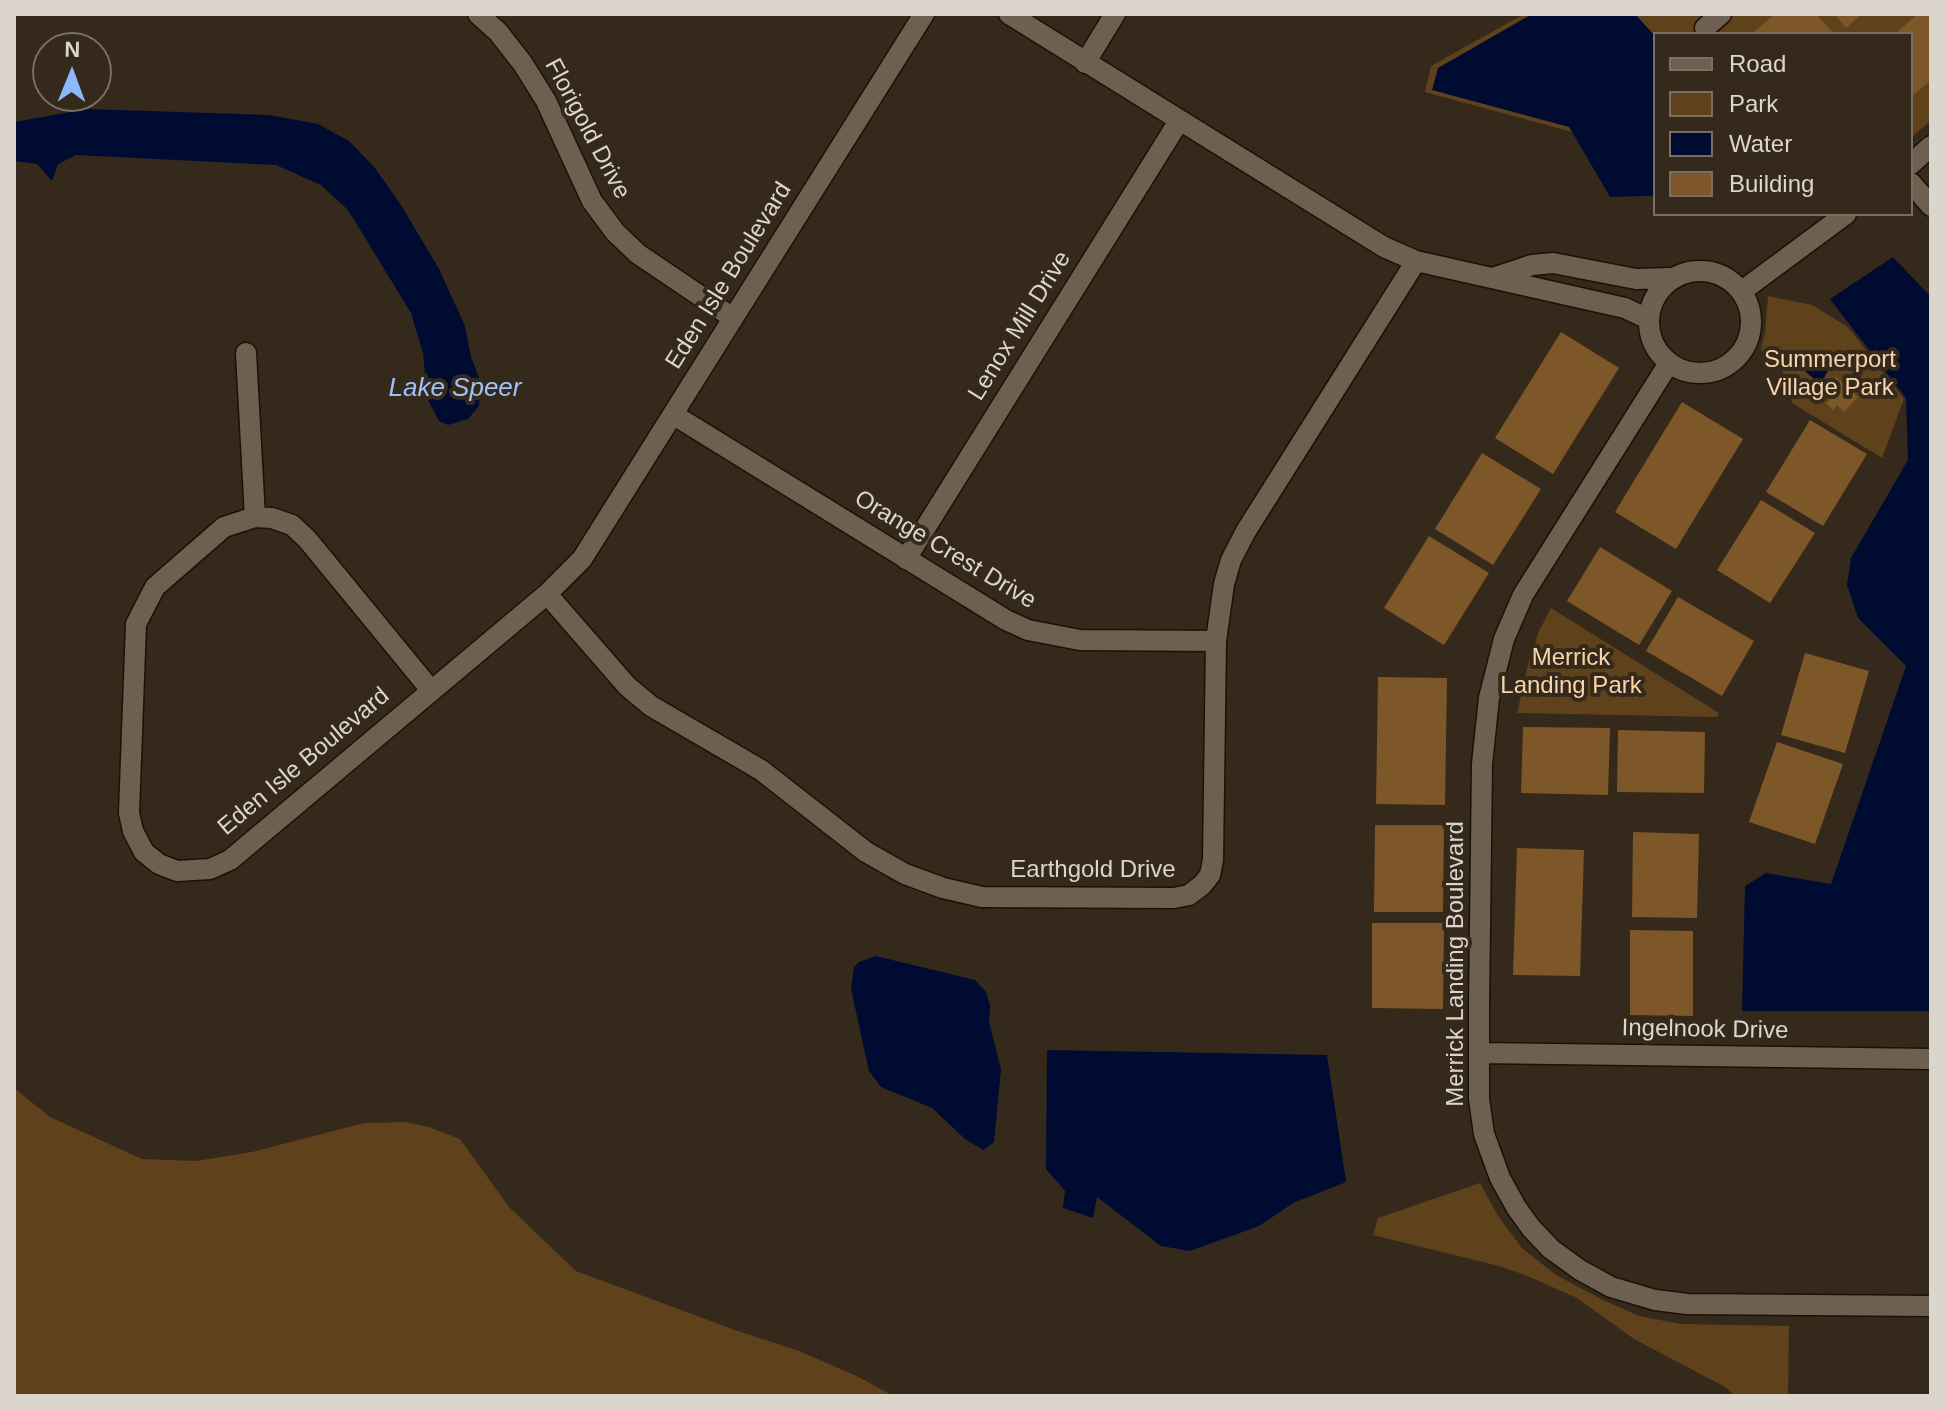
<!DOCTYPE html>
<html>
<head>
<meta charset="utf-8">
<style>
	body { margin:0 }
	#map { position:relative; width:1945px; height:1410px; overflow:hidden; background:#35291b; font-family:Arial,sans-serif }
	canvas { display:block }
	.frame { position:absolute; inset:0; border:16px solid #dcd5cc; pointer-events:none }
	.legend { position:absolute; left:1653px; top:32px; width:260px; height:184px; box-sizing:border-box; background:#35291b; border:2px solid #786e62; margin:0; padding:10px 14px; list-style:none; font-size:24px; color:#dcd5cc }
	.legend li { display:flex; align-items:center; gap:16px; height:40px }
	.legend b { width:40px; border:2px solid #786e62 }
	.north { position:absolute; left:32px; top:32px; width:80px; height:80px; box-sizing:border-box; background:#35291b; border:2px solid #786e62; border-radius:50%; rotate:1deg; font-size:22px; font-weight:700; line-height:32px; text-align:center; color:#dcd5cc }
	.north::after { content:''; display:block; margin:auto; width:28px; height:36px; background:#8db9fc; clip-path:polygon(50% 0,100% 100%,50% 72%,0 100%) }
</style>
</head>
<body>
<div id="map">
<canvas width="1945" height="1410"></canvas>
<div class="frame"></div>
<ul class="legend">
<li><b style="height:10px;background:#6e6051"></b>Road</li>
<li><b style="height:22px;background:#5f411b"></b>Park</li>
<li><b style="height:22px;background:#000b31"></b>Water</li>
<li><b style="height:22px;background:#7d5728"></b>Building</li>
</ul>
<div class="north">N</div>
</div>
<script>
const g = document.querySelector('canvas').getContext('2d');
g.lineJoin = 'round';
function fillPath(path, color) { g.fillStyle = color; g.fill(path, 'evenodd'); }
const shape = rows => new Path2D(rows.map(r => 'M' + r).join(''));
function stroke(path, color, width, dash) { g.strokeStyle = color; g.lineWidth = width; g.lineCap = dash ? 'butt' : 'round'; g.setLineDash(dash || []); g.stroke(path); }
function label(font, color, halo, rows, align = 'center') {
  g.font = font + ' Arial,sans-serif'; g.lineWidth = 8; g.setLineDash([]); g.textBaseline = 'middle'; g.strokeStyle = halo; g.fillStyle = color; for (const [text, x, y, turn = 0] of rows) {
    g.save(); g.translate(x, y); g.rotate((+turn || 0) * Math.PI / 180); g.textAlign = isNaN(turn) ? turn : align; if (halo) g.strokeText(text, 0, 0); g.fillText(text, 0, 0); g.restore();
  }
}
const green = shape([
	[1524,14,1931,14,1931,120,1911,138,1911,34,1655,34,1655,196,1610,197,1572,132,1425,92,1431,66],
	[1768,296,1812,305,1848,327,1904,399,1882,458,1792,403,1782,369,1771,371,1766,369,1761,348,1765,333],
	[1551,608,1719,713,1717,717,1517,713,1529,661,1539,631],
	[14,1088,50,1117,142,1159,196,1161,252,1152,364,1123,404,1122,429,1127,460,1139,509,1207,576,1271,735,1330,799,1351,859,1377,893,1396,14,1396],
	[1480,1183,1498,1216,1522,1248,1556,1275,1603,1300,1639,1316,1681,1324,1789,1326,1788,1396,1736,1396,1725,1387,1634,1339,1577,1298,1525,1275,1499,1266,1373,1235,1378,1218]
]);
const water = shape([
	[1532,14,1635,14,1655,36,1655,196,1610,197,1569,127,1432,90,1438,68],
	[88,109,269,115,318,124,349,141,375,168,401,205,439,269,465,326,471,357,481,383,479,406,468,419,448,425,439,421,427,398,423,353,411,313,348,210,321,185,276,165,76,155,58,164,52,181,37,164,14,161,14,122],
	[1893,257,1931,297,1931,1011,1742,1011,1745,886,1766,873,1831,884,1906,666,1858,618,1847,585,1851,558,1908,460,1906,398,1830,299],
	[1809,351,1828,370,1823,380,1816,381,1797,364,1800,356],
	[876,956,975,980,986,992,990,1005,989,1022,1001,1069,994,1142,983,1150,965,1139,932,1108,881,1087,869,1071,851,989,854,967,859,962],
	[1047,1050,1327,1055,1346,1182,1293,1203,1259,1226,1190,1251,1161,1246,1097,1197,1093,1218,1063,1208,1065,1191,1046,1169]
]);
const building = shape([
	[1775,14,1816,14,1834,34,1751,34],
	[1834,14,1862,14,1846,28],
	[1918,14,1931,14,1931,80,1911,97,1911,34,1895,34],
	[1561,332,1619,368,1553,474,1495,438],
	[1836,377,1845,385,1848,381,1854,387,1851,391,1858,397,1844,412,1837,405,1833,410,1826,403,1831,398,1823,391],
	[1682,402,1743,439,1676,549,1615,512],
	[1810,420,1867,454,1823,526,1766,492],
	[1482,453,1541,489,1493,565,1435,529],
	[1761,500,1815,533,1770,603,1717,570],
	[1429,536,1489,573,1444,645,1384,608],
	[1600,547,1672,591,1639,645,1567,601],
	[1678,597,1754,641,1722,696,1646,651],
	[1805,653,1869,671,1845,753,1781,735],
	[1378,677,1447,678,1445,805,1376,804],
	[1523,727,1610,728,1608,795,1521,793],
	[1618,730,1705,732,1704,793,1617,792],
	[1777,742,1843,764,1815,844,1749,822],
	[1375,825,1444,825,1443,912,1374,912],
	[1633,832,1699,834,1697,918,1632,917],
	[1517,848,1584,850,1580,976,1513,975],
	[1372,923,1444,923,1443,1009,1372,1008],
	[1630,930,1693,931,1693,1016,1630,1015]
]);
const minor = shape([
	[478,14,498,32,523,64,546,101,592,201,615,232,638,254,733,318],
	[1009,14,1384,247,1416,261,1625,308,1648,319],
	[1705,28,1721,14],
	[1085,63,1115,14],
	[1911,164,1931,146],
	[1911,183,1931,206],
	'1649 322a51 51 0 1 1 102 0a51 51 0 1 1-102 0Z',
	[1496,277,1532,265,1553,263,1636,279,1671,278],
	[1742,291,1846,214],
	[246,353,255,517],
	[1669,363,1523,595,1504,639,1489,698,1482,764,1479,1007,1479,1099,1484,1134,1500,1178,1516,1207,1531,1228,1551,1249,1580,1270,1611,1287,1655,1300,1687,1304,1931,1306],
	[674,415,1006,620,1028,630,1080,640,1216,641],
	[906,559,1179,121],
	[547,594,627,686,651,706,761,770,866,852,905,874,943,888,982,897,1174,898,1189,895,1202,885,1210,875,1213,860,1216,641,1224,584,1231,560,1246,531,1416,261],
	[430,689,307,539,292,525,272,518,255,517,224,527,155,587,136,624,129,813,133,831,144,852,159,864,177,871,210,869,230,860,547,594,582,559,924,14],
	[1479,1053,1931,1059]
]);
const streetNames = [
	["Florigold Drive",587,129,62],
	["Eden Isle Boulevard",729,276,-58],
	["Lenox Mill Drive",1020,326,-58],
	["Orange Crest Drive",945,550,31],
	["Eden Isle Boulevard",304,762,-40],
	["Earthgold Drive",1093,870],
	["Merrick Landing Boulevard",1456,964,-90],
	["Ingelnook Drive",1705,1030,1]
];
const parkNames = [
	["Summerport",1830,360],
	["Village Park",1830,388],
	["Merrick",1571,658],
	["Landing Park",1571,686]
];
const waterNames = [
	["Lake Speer",455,389]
];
fillPath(green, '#5f411b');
fillPath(water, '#000b31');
fillPath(building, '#7d5728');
stroke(minor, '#1c1105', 23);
stroke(minor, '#6e6051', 20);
label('24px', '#dcd5cc', '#35291b', streetNames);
label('24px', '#f8d4ac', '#35291b', parkNames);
label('italic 26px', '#9ec2f9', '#35291b', waterNames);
</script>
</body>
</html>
